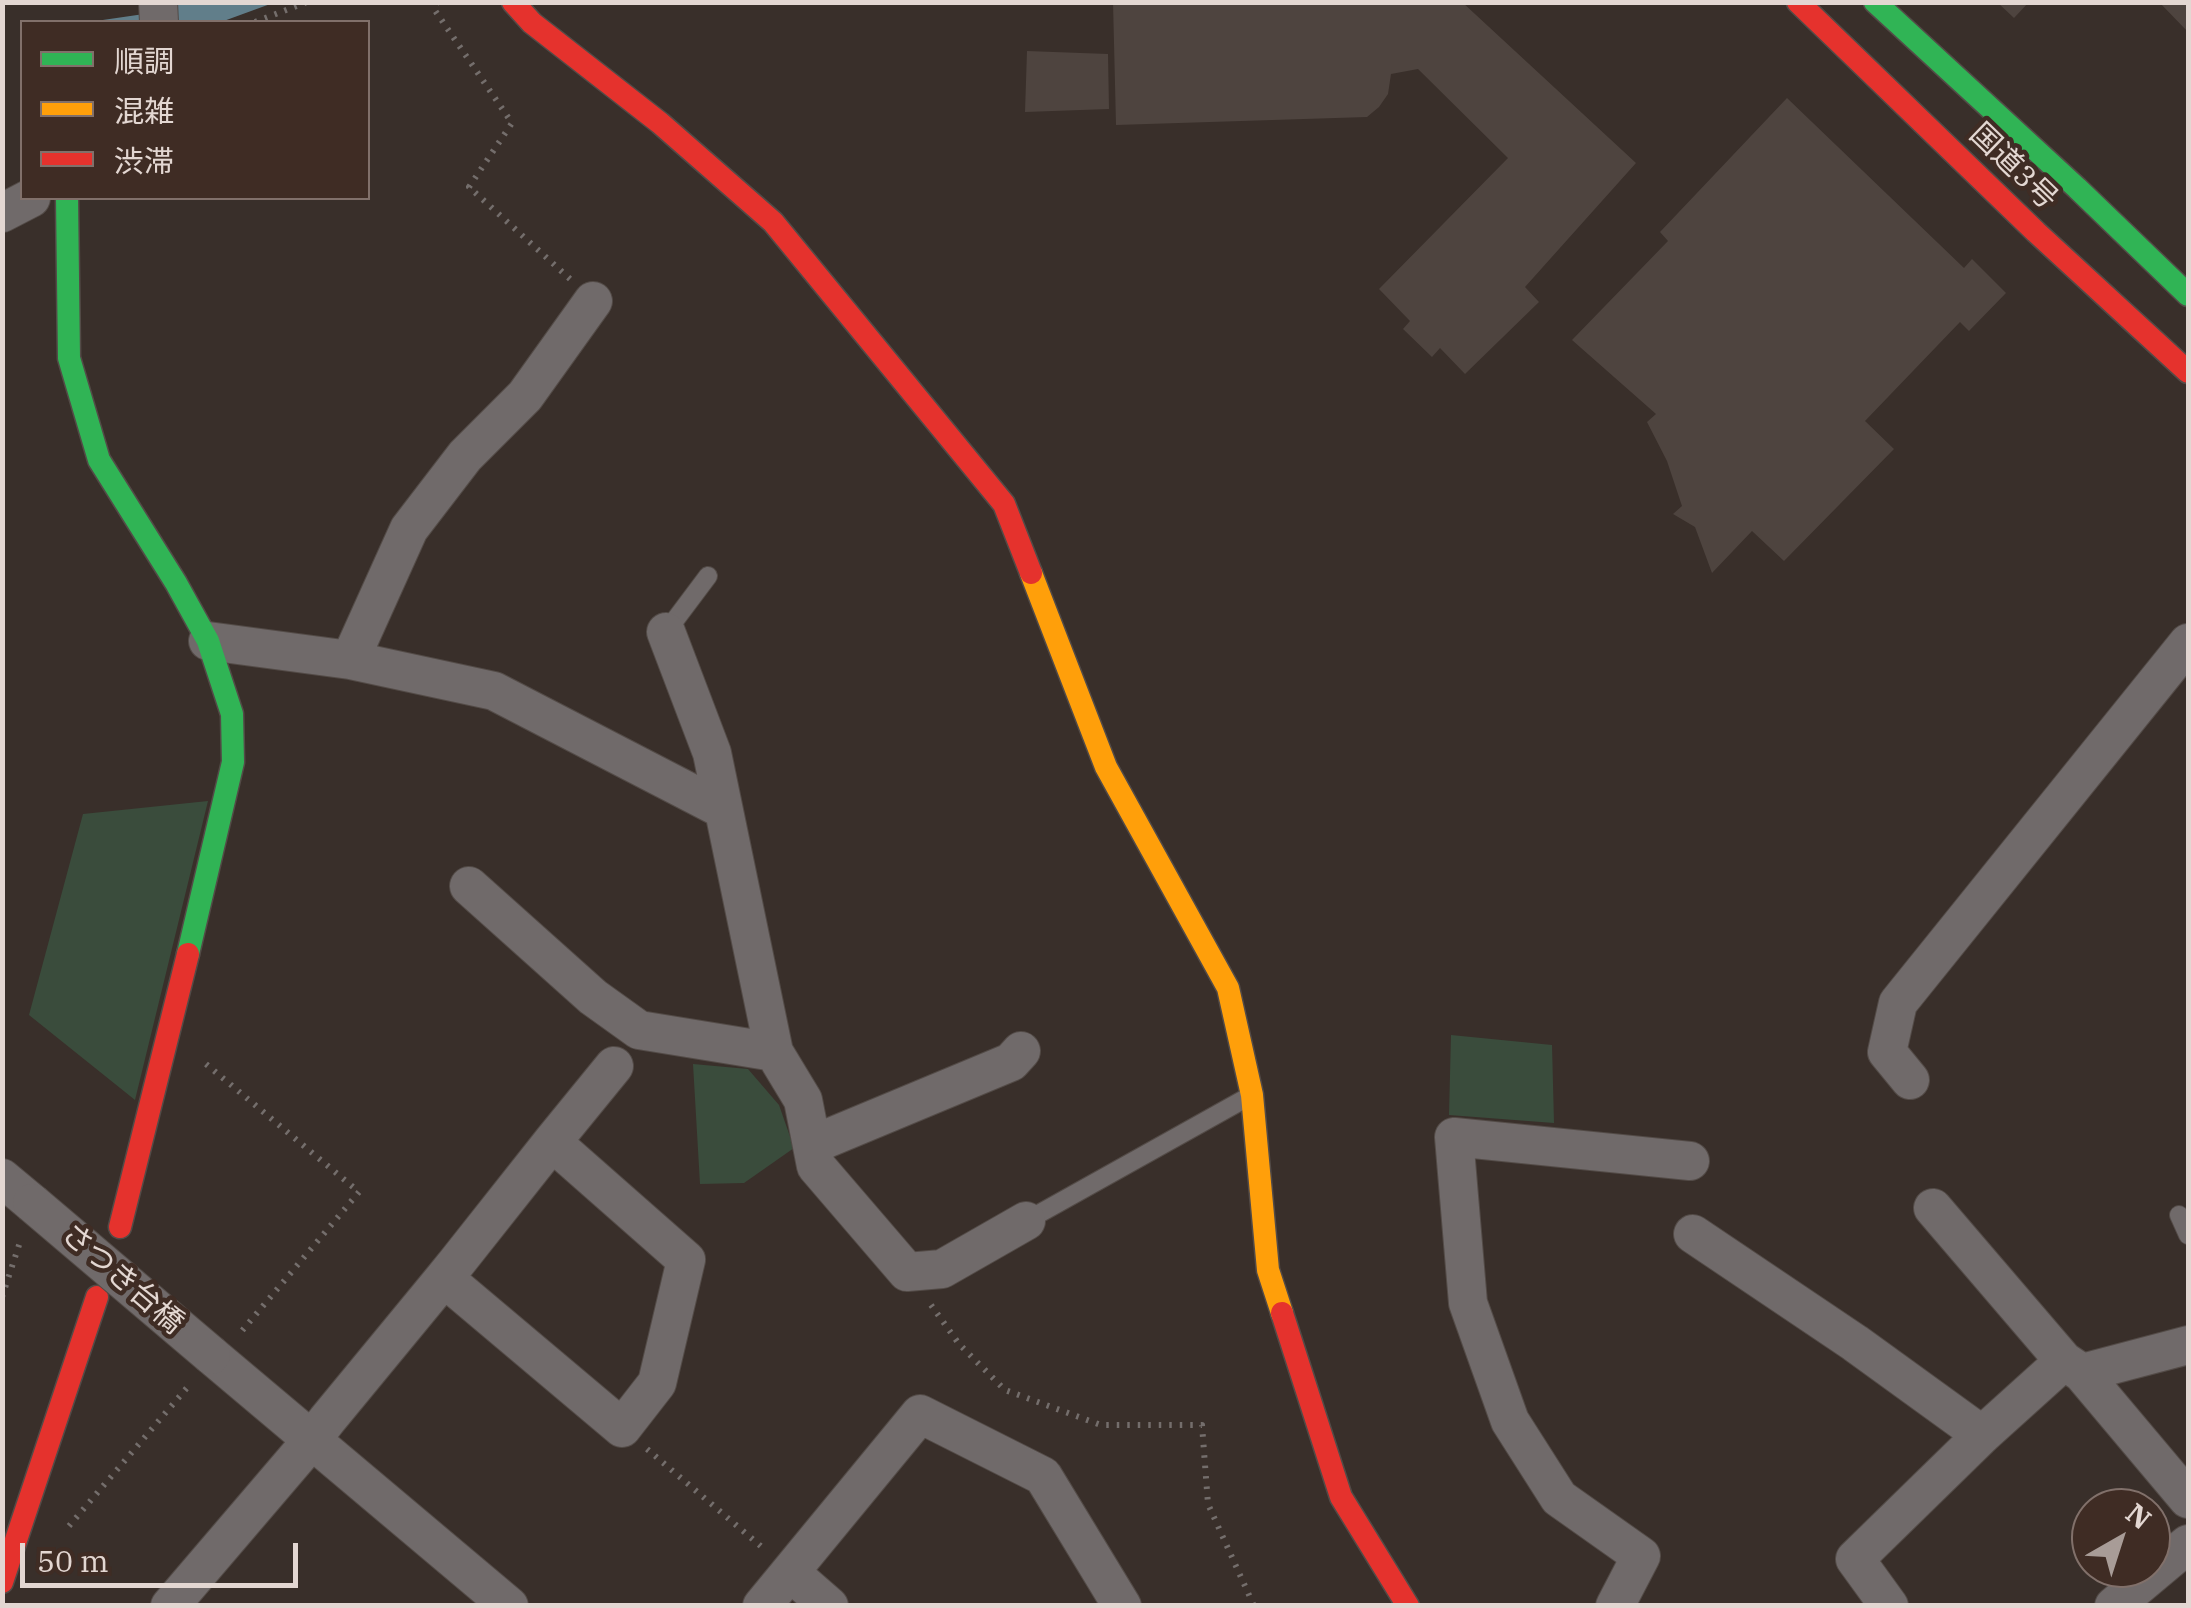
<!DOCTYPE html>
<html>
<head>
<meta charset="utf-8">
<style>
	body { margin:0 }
	#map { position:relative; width:2191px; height:1608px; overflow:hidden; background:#392f2a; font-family:"IBM Plex Serif","Noto Sans JP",serif }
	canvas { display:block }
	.frame { position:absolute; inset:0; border:5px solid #e3d7d2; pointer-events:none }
	.legend { position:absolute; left:20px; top:20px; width:350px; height:180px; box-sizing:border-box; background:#3f2c24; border:2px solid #81706a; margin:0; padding:12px 18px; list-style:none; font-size:30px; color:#e3d7d2 }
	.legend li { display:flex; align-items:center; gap:20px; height:50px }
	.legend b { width:50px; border:2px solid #81706a }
	.north { position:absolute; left:2071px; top:1488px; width:100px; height:100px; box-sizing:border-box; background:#3f2c24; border:2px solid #81706a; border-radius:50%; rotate:39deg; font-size:28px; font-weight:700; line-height:40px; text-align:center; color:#e3d7d2 }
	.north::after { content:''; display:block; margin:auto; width:35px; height:45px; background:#a89c97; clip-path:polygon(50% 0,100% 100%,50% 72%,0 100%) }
	.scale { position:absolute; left:20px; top:1543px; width:278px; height:45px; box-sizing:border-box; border:5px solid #e3d7d2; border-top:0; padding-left:12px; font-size:30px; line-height:35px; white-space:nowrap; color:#e3d7d2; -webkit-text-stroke:8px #3f2c24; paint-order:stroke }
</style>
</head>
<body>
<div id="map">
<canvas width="2191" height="1608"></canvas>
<div class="frame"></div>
<ul class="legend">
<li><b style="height:12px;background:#30b455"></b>順調</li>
<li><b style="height:12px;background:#ff9f0a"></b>混雑</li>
<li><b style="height:12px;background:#e5322d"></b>渋滞</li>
</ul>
<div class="north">N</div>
<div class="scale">50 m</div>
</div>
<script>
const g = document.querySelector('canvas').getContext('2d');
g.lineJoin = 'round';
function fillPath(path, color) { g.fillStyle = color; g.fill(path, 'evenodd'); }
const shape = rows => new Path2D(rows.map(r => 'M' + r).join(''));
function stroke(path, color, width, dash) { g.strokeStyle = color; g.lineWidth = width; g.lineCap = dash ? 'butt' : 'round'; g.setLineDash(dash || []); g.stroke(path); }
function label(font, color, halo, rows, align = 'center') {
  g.font = font + ' "IBM Plex Serif","Noto Sans JP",serif'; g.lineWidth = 9; g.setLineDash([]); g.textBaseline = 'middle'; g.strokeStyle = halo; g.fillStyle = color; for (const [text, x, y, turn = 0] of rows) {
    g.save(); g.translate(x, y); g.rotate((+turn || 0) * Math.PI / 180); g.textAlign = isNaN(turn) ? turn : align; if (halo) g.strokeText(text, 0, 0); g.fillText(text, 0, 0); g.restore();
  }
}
const green = shape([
	[208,801,135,1100,29,1015,83,814],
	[1451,1035,1552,1045,1554,1123,1449,1115],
	[693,1064,748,1069,779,1105,794,1148,744,1183,700,1184]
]);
const water = shape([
	[157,3,273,3,221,22,89,22,144,14]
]);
const building = shape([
	[1113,2,1462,2,1636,163,1525,287,1539,302,1465,374,1440,348,1432,357,1403,329,1410,321,1379,289,1508,158,1418,69,1391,74,1388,94,1379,107,1367,117,1116,125],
	[1997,2,2029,2,2014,18],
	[2159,2,2188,2,2188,32],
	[1027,51,1108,54,1109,109,1025,112],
	[1787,98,1964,268,1972,259,2006,293,1969,331,1960,322,1865,421,1894,449,1784,561,1752,531,1712,573,1695,527,1673,514,1682,506,1667,461,1647,422,1656,414,1572,340,1668,241,1660,232]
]);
const path = shape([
	[437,2,434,9,512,123,469,187,570,279],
	[255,22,307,2],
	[206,1064,359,1192,241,1332],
	[2,1297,20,1242],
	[931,1305,959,1344,1005,1390,1101,1425,1202,1425,1208,1504,1254,1606],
	[647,1449,763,1548],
	[69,1526,191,1383]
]);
const lane = shape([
	[666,632,708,576],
	[2179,1215,2188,1235],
	[1026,1221,1248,1097]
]);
const street = shape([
	[158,2,159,22],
	[2,213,31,198],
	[666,632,712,753,774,1052,803,1100,816,1166,907,1272,942,1269,1026,1221],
	[208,641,350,660,494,691,722,809],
	[350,660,409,529,465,456,525,396,593,301],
	[469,886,593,997,639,1030,774,1052],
	[1910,1080,1887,1052,1898,1003,2188,643],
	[552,1142,614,1066],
	[814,1144,1011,1062,1021,1051],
	[2,1178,32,1203],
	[1933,1208,2064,1361,2082,1373,2188,1499],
	[1693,1234,1855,1343,1982,1435],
	[211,1355,509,1606],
	[2082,1373,2188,1345],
	[790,1572,829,1606],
	[170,1606,311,1441,327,1420,444,1278,457,1262,552,1142,686,1260,657,1383,622,1428,444,1278],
	[762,1606,920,1414,1043,1476,1122,1606],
	[1615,1606,1641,1556,1559,1498,1510,1421,1468,1303,1454,1137,1690,1161],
	[1889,1606,1855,1559,1982,1435,2064,1361],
	[2114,1606,2188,1544]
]);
const fast = shape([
	[1875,2,2077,188,2188,295],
	[67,198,69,358,99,460,176,583,208,641,232,714,233,762,188,954]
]);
const slow = shape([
	[1031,573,1106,767,1228,988,1252,1095,1268,1270,1282,1313]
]);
const jam = shape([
	[513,2,532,23,660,123,773,222,1004,504,1031,573],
	[1798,2,2036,232,2188,372],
	[120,1227,188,954],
	[1282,1313,1341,1497,1408,1606],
	[2,1582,97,1297]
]);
const streetBridge = shape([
	[32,1203,211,1355]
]);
const streetNames = [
	["国道3号",2013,167,44],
	["さつき台橋",122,1279,41]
];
fillPath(green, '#3a4c3c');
fillPath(water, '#617e8a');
fillPath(building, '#4e443f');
stroke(lane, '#534b47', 20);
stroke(street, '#534b47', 40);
stroke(fast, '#534b47', 25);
stroke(slow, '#534b47', 25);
stroke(jam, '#534b47', 25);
stroke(path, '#746e6c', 6, [2.5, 8]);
stroke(lane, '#706a6a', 18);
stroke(street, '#706a6a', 38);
stroke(fast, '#30b455', 22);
stroke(slow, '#ff9f0a', 22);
stroke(jam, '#e5322d', 22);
stroke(streetBridge, '#534b47', 40, []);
stroke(streetBridge, '#706a6a', 38);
label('30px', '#e3d7d2', '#3f2c24', streetNames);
</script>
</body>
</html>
